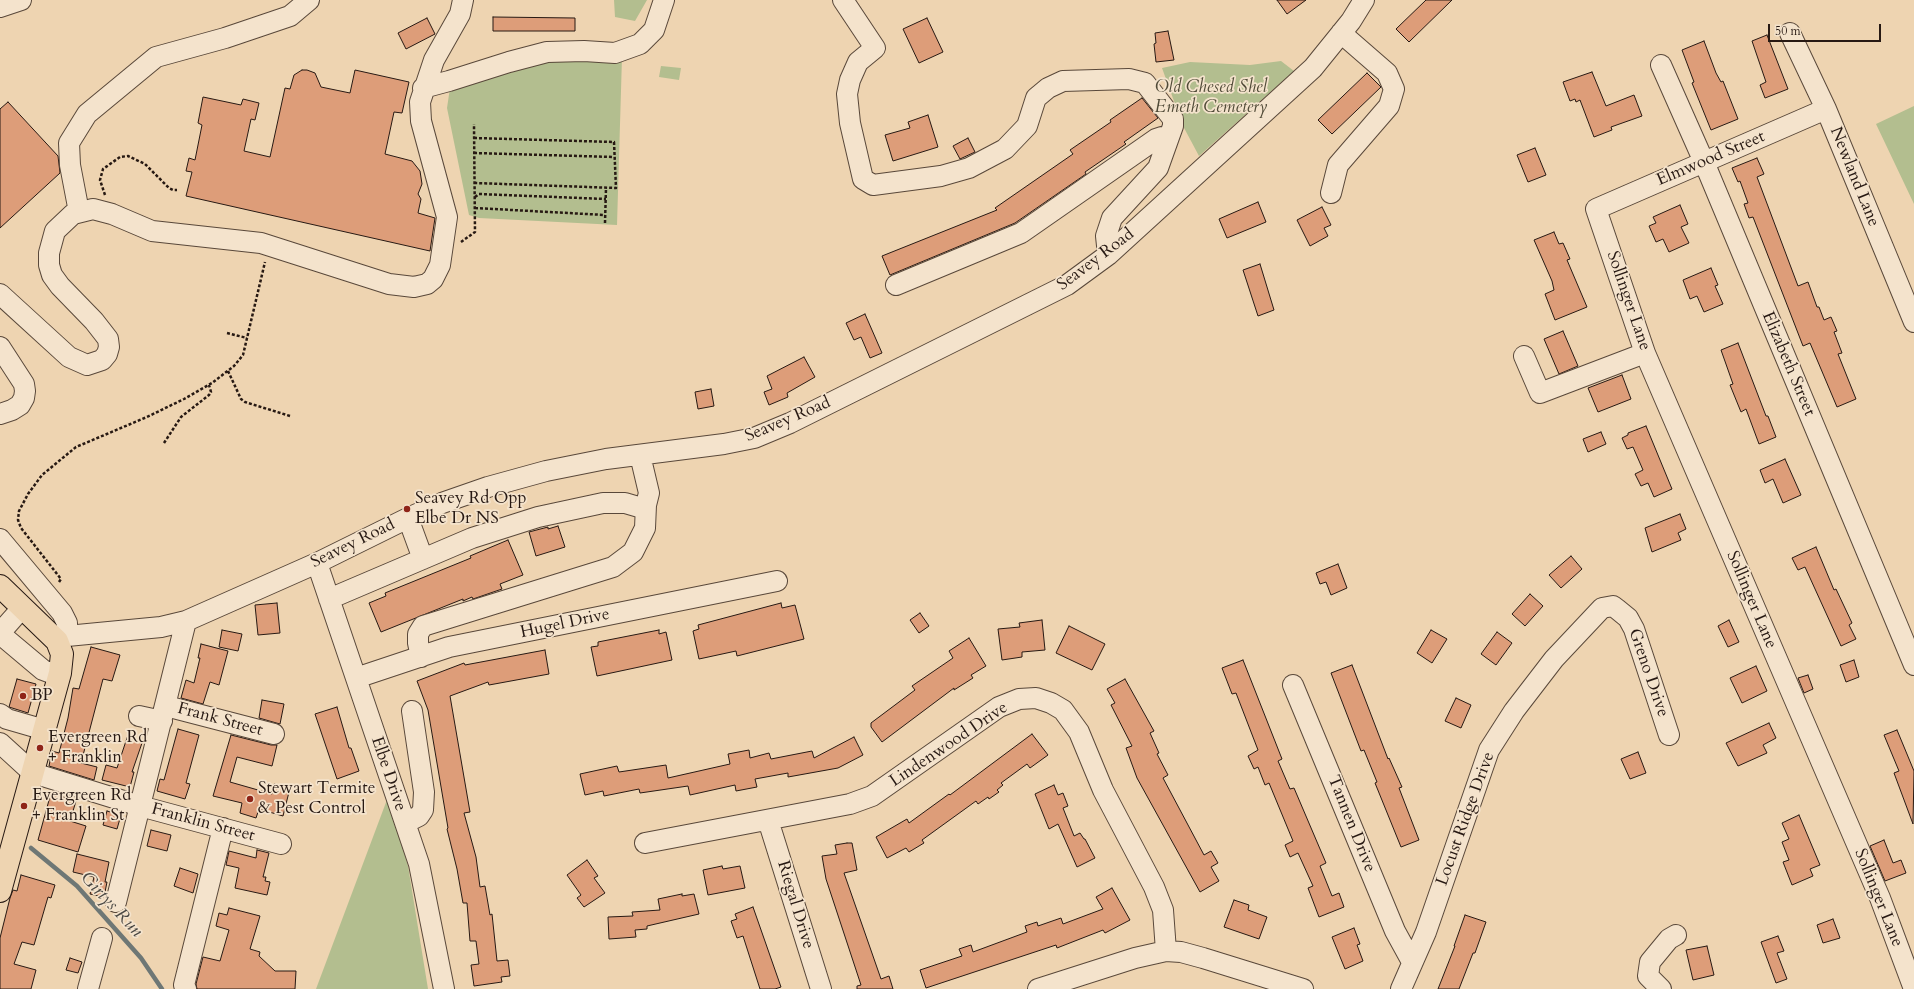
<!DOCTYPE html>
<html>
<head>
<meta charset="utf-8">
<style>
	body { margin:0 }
	#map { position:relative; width:1914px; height:989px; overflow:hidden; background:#eed4b1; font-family:Cardo,serif }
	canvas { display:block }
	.scale { position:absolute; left:1768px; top:24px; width:113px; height:18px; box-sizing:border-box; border:2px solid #271913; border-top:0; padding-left:5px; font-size:12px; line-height:14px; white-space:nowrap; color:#271913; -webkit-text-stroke:3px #f4e3cc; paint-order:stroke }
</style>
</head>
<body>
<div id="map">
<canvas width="1914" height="989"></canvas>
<div class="scale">50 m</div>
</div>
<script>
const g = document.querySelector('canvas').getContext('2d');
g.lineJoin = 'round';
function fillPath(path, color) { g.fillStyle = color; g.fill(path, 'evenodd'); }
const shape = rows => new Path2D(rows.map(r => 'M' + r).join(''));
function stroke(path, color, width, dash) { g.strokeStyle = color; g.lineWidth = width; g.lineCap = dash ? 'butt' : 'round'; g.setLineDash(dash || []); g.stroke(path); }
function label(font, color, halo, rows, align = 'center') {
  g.font = font + ' Cardo,serif'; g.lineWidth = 3.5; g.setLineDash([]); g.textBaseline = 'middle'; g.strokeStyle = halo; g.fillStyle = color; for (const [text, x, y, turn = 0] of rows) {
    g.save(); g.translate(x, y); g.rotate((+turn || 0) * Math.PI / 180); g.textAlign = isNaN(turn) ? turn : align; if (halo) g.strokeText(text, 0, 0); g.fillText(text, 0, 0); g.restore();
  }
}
const green = shape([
	[614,0,647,0,635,21,615,17],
	[622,57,617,225,479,218,469,215,447,108,450,88,506,64],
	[1281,61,1294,71,1199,156,1183,126,1162,68,1190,62,1250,65],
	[661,66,681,68,679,80,659,77],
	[1914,106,1914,204,1876,124],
	[388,797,408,866,428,989,316,989]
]);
const stream = shape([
	[31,848,77,886,141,958,162,989]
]);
const building = shape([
	[1277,0,1306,0,1287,14,1277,0],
	[1426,0,1452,0,1409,42,1396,29,1426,0],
	[493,17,575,18,575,31,493,31,493,17],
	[427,18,435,34,406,49,398,33,427,18],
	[927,18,943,52,919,63,903,29,927,18],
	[1168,31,1174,60,1156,62,1154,44,1156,43,1155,33,1168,31],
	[1767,35,1788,89,1765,98,1760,85,1766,82,1752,41,1767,35],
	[1704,41,1716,73,1721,82,1723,81,1738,119,1711,130,1692,83,1694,82,1682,50,1704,41],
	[302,70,307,70,315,73,321,87,350,93,355,70,409,82,402,113,394,112,385,154,412,161,420,171,422,184,418,194,421,199,418,213,435,218,430,251,186,196,192,172,186,171,189,158,195,160,202,125,198,123,203,97,241,105,243,99,259,103,255,120,251,119,244,151,270,157,285,88,290,89,294,75,302,70],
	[1592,72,1606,106,1634,95,1642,116,1611,127,1612,130,1594,137,1580,100,1576,102,1575,99,1570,101,1563,82,1592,72],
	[1367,73,1381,87,1332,134,1318,120,1367,73],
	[1142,98,1158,118,1124,142,1126,144,1085,172,1086,174,1015,223,890,275,882,256,997,210,995,208,1073,154,1070,150,1111,122,1110,120,1142,98],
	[8,102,58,156,60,173,0,228,0,109,8,102],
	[928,115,938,147,893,161,885,135,910,128,908,122,928,115],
	[968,138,975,152,960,159,953,146,968,138],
	[1535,148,1546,175,1528,182,1517,155,1535,148],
	[1757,158,1764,174,1757,177,1798,286,1808,282,1817,307,1819,307,1824,320,1831,317,1837,331,1834,332,1842,353,1838,354,1856,399,1837,407,1810,343,1803,346,1753,217,1749,218,1744,204,1748,203,1740,181,1738,182,1732,168,1757,158],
	[1258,202,1266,222,1227,238,1219,219,1258,202],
	[1680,205,1688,224,1681,227,1689,243,1669,252,1663,239,1656,242,1649,226,1656,223,1653,217,1680,205],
	[1322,207,1331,225,1324,228,1328,236,1310,246,1297,220,1322,207],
	[1554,232,1559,244,1563,243,1570,259,1567,260,1587,307,1555,320,1545,294,1554,290,1552,281,1534,240,1554,232],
	[1260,264,1274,310,1258,316,1243,270,1260,264],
	[1711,268,1718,285,1715,286,1723,304,1704,312,1697,296,1690,299,1683,280,1711,268],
	[865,314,882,353,870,358,861,337,854,340,846,323,865,314],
	[1563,331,1578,366,1559,374,1544,339,1563,331],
	[1738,343,1766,416,1768,416,1776,437,1759,444,1746,409,1741,412,1730,385,1733,384,1721,350,1738,343],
	[804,357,815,377,787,393,788,397,769,405,764,392,772,389,767,376,804,357],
	[1622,375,1631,399,1598,412,1588,388,1622,375],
	[711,389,714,406,698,409,695,392,711,389],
	[1646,426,1672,489,1654,497,1648,483,1641,486,1635,474,1643,470,1633,447,1627,449,1622,438,1628,435,1628,433,1646,426],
	[1601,432,1606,444,1588,452,1583,439,1601,432],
	[1785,459,1801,495,1783,503,1773,479,1765,483,1760,470,1785,459],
	[1680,514,1686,529,1678,533,1681,540,1652,552,1645,528,1680,514],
	[558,526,565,547,536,556,529,532,548,527,548,529,558,526],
	[508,540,523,575,500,584,502,589,473,599,472,597,463,601,463,599,381,632,369,603,386,596,385,593,471,558,470,556,508,540],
	[1816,547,1834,590,1836,589,1852,623,1849,625,1856,639,1841,646,1805,567,1798,570,1792,558,1816,547],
	[1571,556,1582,569,1561,588,1549,575,1571,556],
	[1338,564,1347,588,1331,595,1326,582,1320,584,1316,573,1338,564],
	[1530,594,1543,606,1525,626,1512,614,1530,594],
	[277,603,280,633,258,635,255,605,277,603],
	[781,603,782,608,795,605,804,639,737,656,736,651,699,659,693,631,699,629,698,625,781,603],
	[920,613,929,626,919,633,910,620,920,613],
	[1042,620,1045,650,1022,652,1022,657,1002,660,998,629,1020,627,1019,623,1042,620],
	[1729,620,1739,642,1728,647,1718,626,1729,620],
	[1069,626,1105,644,1092,670,1056,653,1069,626],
	[222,630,242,634,238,651,219,647,222,630],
	[659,630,659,634,666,632,672,660,597,676,591,647,598,646,598,642,659,630],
	[1431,630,1447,639,1432,663,1417,653,1431,630],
	[1497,632,1512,643,1496,665,1481,654,1497,632],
	[969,638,986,666,971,675,973,678,954,690,954,688,882,742,871,727,871,723,915,690,912,686,953,658,949,651,969,638],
	[201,644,228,651,219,685,210,682,203,704,181,698,186,680,194,683,200,658,198,658,201,644],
	[91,647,120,655,112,681,103,679,81,763,97,767,94,780,49,766,52,751,59,753,68,718,73,688,79,689,91,647],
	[545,650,549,674,489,685,488,682,450,696,470,812,464,813,476,857,480,887,485,886,490,915,492,914,497,961,508,960,510,976,501,977,502,982,474,986,471,965,479,964,476,941,470,941,467,903,463,903,457,869,447,829,448,828,428,710,417,681,464,663,465,665,545,650],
	[1243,660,1282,759,1278,761,1290,789,1294,788,1326,863,1320,866,1332,896,1339,893,1344,907,1319,917,1308,888,1313,886,1298,853,1290,857,1285,845,1293,841,1269,783,1265,785,1258,767,1254,769,1248,756,1258,750,1236,693,1232,694,1222,668,1243,660],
	[1854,660,1859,677,1846,682,1840,665,1854,660],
	[1352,665,1388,759,1389,758,1402,787,1399,788,1419,840,1401,847,1375,783,1377,782,1364,750,1361,751,1331,673,1352,665],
	[1756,666,1767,691,1742,703,1730,678,1756,666],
	[1808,675,1813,689,1804,693,1798,678,1808,675],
	[17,679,36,684,28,713,9,707,17,679],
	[1125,679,1154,731,1150,733,1159,753,1157,754,1168,775,1163,778,1204,855,1211,851,1218,863,1211,867,1219,881,1200,892,1137,778,1126,748,1132,746,1111,705,1115,703,1107,689,1125,679],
	[1456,698,1471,705,1461,728,1445,721,1456,698],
	[262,700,284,704,280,724,259,718,262,700],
	[337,707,349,748,351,748,359,771,337,779,315,714,337,707],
	[1769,723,1776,738,1763,745,1767,753,1738,766,1726,743,1769,723],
	[178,729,199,735,186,783,190,784,185,799,157,791,160,779,164,780,178,729],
	[1897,730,1914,771,1913,824,1894,773,1899,771,1884,735,1897,730],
	[1032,734,1048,755,1030,768,1027,764,1001,783,1003,785,997,790,999,792,989,799,988,797,978,804,976,801,922,840,924,843,909,852,906,848,887,858,876,837,907,819,909,823,949,794,950,795,1032,734],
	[231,735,271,745,277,745,272,766,237,757,230,782,272,794,274,784,290,788,283,816,259,809,256,818,240,813,242,803,213,796,231,735],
	[854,737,863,755,838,768,788,777,788,773,755,779,757,787,736,791,735,785,690,795,688,786,640,793,639,789,604,796,603,791,585,795,580,774,617,766,619,772,666,765,668,778,730,764,728,754,749,750,750,758,769,753,771,759,812,751,814,758,854,737],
	[127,738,142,743,132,772,134,772,130,787,102,780,106,765,117,768,127,738],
	[1638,752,1646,773,1630,779,1621,759,1638,752],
	[1054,785,1058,795,1063,793,1068,806,1063,808,1074,836,1080,833,1084,839,1085,839,1095,858,1077,867,1058,824,1049,829,1035,794,1054,785],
	[51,793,76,801,70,821,86,826,78,852,38,840,51,793],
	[107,811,121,815,117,829,103,825,107,811],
	[1799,815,1820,865,1810,869,1813,876,1792,885,1783,862,1789,860,1782,842,1789,839,1782,823,1799,815],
	[151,830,171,835,167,851,147,846,151,830],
	[1884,840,1893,863,1901,860,1906,873,1885,881,1870,846,1884,840],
	[847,843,852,843,857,870,844,873,881,979,889,976,893,989,857,989,857,986,861,985,826,879,822,856,837,854,835,845,847,843],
	[257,850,269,853,263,877,266,877,265,881,270,882,267,895,235,888,239,868,226,865,229,851,256,858,257,850],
	[77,854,109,862,105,882,107,882,104,897,90,894,94,877,73,872,77,854],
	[587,860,598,876,594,878,605,893,584,907,577,898,581,895,567,875,587,860],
	[722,866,723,869,740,866,745,888,708,895,703,870,722,866],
	[180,868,198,874,193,893,174,886,180,868],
	[21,875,55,885,51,898,48,897,34,945,22,942,14,964,36,970,31,989,0,989,0,938,10,898,13,890,17,891,21,875],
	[1112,888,1130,920,1105,933,1103,930,1057,948,1056,945,926,988,920,970,962,956,959,949,971,945,973,952,1027,932,1025,926,1037,922,1038,926,1061,918,1063,924,1103,909,1096,897,1112,888],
	[682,894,682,896,694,894,699,914,647,926,647,929,635,930,636,937,609,939,608,917,633,916,632,912,660,910,658,899,682,894],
	[1234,900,1249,905,1248,910,1267,917,1259,939,1224,927,1234,900],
	[753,907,781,987,775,989,760,989,743,936,737,938,731,921,737,919,735,914,753,907],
	[229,908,260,916,250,949,260,952,259,956,275,971,296,971,295,989,197,989,196,984,203,957,220,961,229,930,216,926,219,913,227,915,229,908],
	[1465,915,1486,922,1475,953,1473,953,1459,989,1438,989,1455,946,1454,946,1465,915],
	[1833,919,1840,938,1823,943,1817,925,1833,919],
	[1354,928,1360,944,1357,945,1363,961,1345,969,1332,937,1354,928],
	[1778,936,1784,951,1777,953,1787,979,1776,983,1761,942,1778,936],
	[1707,946,1714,975,1693,980,1686,950,1707,946],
	[70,958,82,962,78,973,66,970,70,958]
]);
const path = shape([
	[474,138,614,142,616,188,475,183],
	[474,153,614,157],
	[105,195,100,180,103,169,120,157,128,156,145,164,169,188,173,190,177,190],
	[475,197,479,194,606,199],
	[475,208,605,215],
	[605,223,606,188],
	[461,242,475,232,474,124],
	[227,333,247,338],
	[228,371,241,399,245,402,290,416],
	[164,443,181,417,209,395,211,392,209,385],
	[59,582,61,579,21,528,18,520,19,511,28,494,42,475,76,447,147,417,184,399,212,383,234,366,243,355,265,262]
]);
const minor = shape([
	[843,0,875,48,858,62,850,80,847,94,850,123,863,179,873,185,941,176,969,168,1005,149,1027,126,1036,98,1048,88,1063,81,1129,79,1145,83,1173,119,1173,126,1158,168,1112,218,1106,236,1108,255],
	[0,7,21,0],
	[1790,33,1826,109,1914,322],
	[1661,65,1704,162,1914,665],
	[423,88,449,81,509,62,547,52,584,51,615,53,640,44,654,30,664,0],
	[1826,109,1596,209,1645,353,1880,898,1914,989],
	[1331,193,1338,165,1389,106,1394,89,1387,73,1341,33],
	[79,212,70,165,69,143,87,114,156,57,225,38,290,16,309,0],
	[896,285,1021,233,1156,139,1162,137,1167,143],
	[0,294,69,357,87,365,102,360,107,354,109,347,108,339,94,321,60,286,52,275,49,265,49,253,55,231,73,214,93,209,112,214,152,231,261,243,389,284,414,287,427,284,433,279,440,265,447,217,421,121,420,102,434,60,460,14,463,0],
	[0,347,24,384,25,391,24,398,20,405,12,410,0,414],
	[1524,356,1540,393,1645,353],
	[408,518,423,559],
	[0,539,62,613,67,623,67,636],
	[317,563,419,864,444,989],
	[329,599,472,538,538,517,603,503,625,503,642,508,646,505,649,493,640,455],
	[0,633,22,608],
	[0,634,43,670,59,676],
	[57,641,67,636,161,627,186,621,317,563,408,518,442,503,488,487,546,471,606,459,724,444,754,438,790,423,1067,285,1108,255,1313,68,1351,21,1364,0],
	[421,657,418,643,418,634,423,626,613,567,633,552,645,528,646,505],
	[356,678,449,647,777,581],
	[1293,685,1395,931,1412,962],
	[166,706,274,734],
	[0,714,7,719,45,730],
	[139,716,162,721],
	[0,743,33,773,140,806,281,844],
	[768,820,821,989],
	[405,823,419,816,423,810,424,792,412,711],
	[645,843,850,804,872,796,999,707,1019,699,1036,698,1051,703,1063,710,1079,732,1103,790,1154,887,1163,910,1166,951],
	[116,902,186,621],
	[88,989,102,938],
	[186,989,184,985,223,828],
	[1038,989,1135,958,1166,951,1181,952,1203,958,1303,989],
	[1401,989,1426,932,1489,750,1514,711,1554,659,1602,608,1613,606,1617,609,1628,618,1634,629,1669,735],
	[1661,989,1648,976,1650,962,1669,939,1676,935]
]);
const major = shape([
	[0,586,57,641,62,654,60,673,0,891]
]);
const markers = [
	[407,509,4,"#8f2418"],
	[23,696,4,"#8f2418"],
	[40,748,4,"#8f2418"],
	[250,799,4,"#8f2418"],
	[24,806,4,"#8f2418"]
];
const parkNames = [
	["Old Chesed Shel",1211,88],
	["Emeth Cemetery",1211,108]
];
const streetNames = [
	["Elmwood Street",1711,159,-23],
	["Newland Lane",1854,177,68],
	["Seavey Road",1096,260,-37],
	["Sollinger Lane",1628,301,71],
	["Elizabeth Street",1788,364,67],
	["Seavey Road",788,420,-23],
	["Seavey Road",353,544,-26],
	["Sollinger Lane",1751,600,67],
	["Hugel Drive",565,624,-12],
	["Greno Drive",1648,673,71],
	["Frank Street",220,720,15],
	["Lindenwood Drive",949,745,-34],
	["Elbe Drive",388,774,71],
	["Locust Ridge Drive",1466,819,-70],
	["Franklin Street",203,823,15],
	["Tannen Drive",1351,824,68],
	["Sollinger Lane",1878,898,68],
	["Riegal Drive",795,905,73]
];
const poiNames = [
	["Seavey Rd Opp",415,499],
	["Elbe Dr NS",415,519],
	["BP",31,696],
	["Evergreen Rd",48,738],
	["+ Franklin",48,758],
	["Stewart Termite",258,789],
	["& Pest Control",258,809],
	["Evergreen Rd",32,796],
	["+ Franklin St",32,816]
];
const waterNames = [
	["Girtys Run",111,905,47]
];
fillPath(green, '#b3be8f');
stroke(stream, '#6e7775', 4.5);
fillPath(building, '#dd9d79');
stroke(building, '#271913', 1);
stroke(minor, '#59483a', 22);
stroke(major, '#271913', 24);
stroke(path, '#271913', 2.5, [3, 2]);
stroke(minor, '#f4e3cc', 20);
stroke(major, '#eed4b1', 22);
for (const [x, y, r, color] of markers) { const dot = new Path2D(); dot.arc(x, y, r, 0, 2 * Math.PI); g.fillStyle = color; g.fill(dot); stroke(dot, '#f4e3cc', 1.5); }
label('italic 17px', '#514b38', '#f4e3cc', parkNames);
label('17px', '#271913', '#f4e3cc', streetNames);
label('17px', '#271913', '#f4e3cc', poiNames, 'left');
label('italic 18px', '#4a4844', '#f4e3cc', waterNames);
</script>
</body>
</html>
